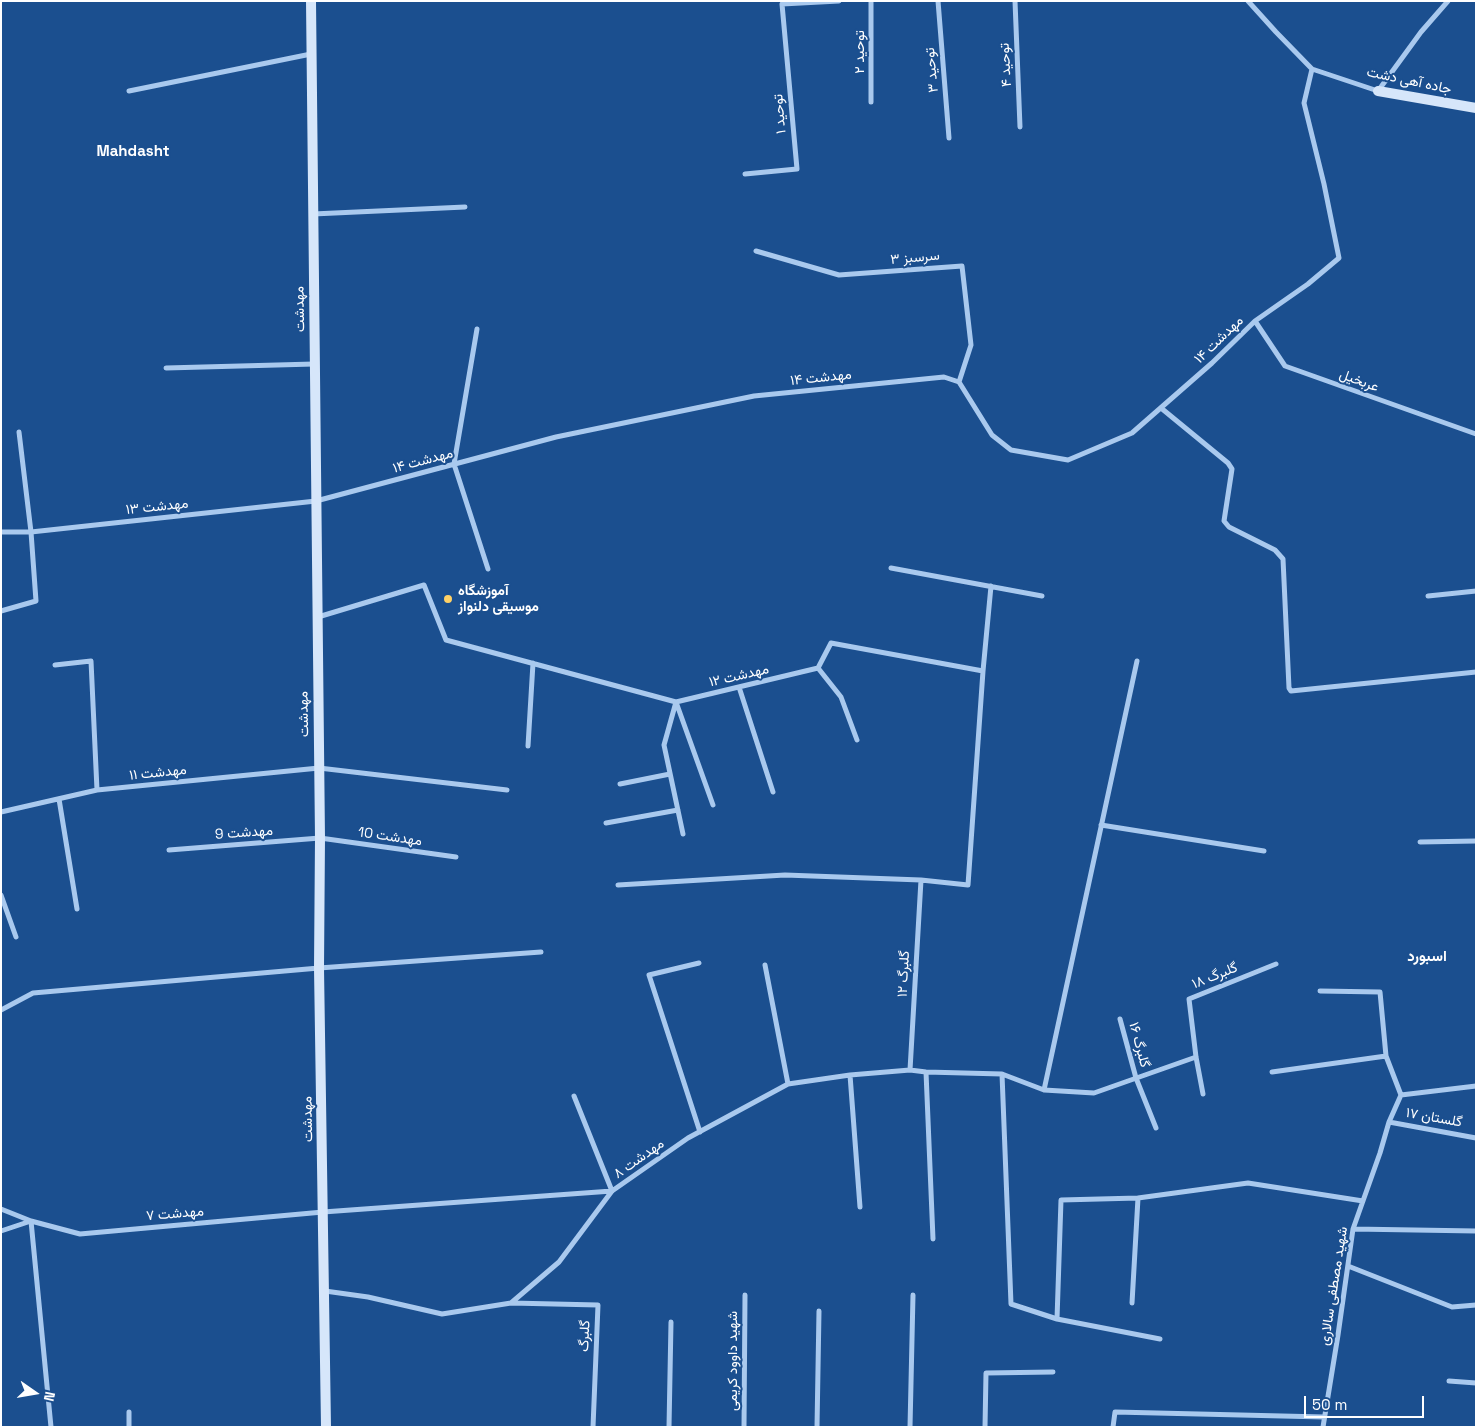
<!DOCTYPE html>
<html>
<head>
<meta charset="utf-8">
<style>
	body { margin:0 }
	#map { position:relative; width:1477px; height:1428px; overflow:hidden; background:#1b4f8f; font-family:"Space Grotesk",sans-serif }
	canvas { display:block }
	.frame { position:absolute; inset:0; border:2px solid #fff; pointer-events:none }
	.north { position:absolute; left:10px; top:1368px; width:50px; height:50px; -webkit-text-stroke:4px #1b4f8f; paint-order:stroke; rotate:103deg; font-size:14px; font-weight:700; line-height:20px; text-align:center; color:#fff }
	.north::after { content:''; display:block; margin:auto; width:18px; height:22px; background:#fff; clip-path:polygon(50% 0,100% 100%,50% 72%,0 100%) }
	.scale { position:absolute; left:1304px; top:1396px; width:120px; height:22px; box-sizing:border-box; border:2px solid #fff; border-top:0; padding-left:6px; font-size:15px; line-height:18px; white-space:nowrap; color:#fff; -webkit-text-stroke:4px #1b4f8f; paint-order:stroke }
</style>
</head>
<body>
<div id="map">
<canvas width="1477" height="1428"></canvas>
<div class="frame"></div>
<div class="north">N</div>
<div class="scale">50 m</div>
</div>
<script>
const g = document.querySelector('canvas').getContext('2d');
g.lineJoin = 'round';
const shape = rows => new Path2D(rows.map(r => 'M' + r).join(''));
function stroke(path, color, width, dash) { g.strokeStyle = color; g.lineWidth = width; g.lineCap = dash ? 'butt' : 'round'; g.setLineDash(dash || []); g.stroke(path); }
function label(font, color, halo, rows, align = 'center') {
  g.font = font + ' "Space Grotesk",Vazirmatn,sans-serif'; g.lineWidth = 4; g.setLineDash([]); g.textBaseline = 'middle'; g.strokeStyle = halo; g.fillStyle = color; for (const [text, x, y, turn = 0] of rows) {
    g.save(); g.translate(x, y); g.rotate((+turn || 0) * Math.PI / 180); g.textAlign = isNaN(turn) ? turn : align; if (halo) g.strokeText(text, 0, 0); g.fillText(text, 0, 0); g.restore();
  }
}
const street = shape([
	[938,1,949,138],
	[1015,1,1020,127],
	[1248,1,1276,32,1312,69,1378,91,1421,32,1448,1],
	[129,91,311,54],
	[871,102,871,1],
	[745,174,797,169,782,4,839,1],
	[313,214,465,207],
	[756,251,839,275,962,266,971,345,959,382],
	[1255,321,1285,366,1476,434],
	[477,329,454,464,488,569],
	[166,368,314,364],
	[1161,408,1228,463,1232,469,1224,521,1229,527,1275,550,1283,559,1289,688,1291,691,1476,672],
	[1,532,31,532,316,501,556,437,754,396,944,377,959,382,992,435,1011,450,1068,460,1132,433,1212,363,1255,321,1308,284,1339,258,1324,184,1304,103,1312,69],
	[891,568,1042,596],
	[1428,596,1476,591],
	[1,611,36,601,31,532,19,432],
	[318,617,424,585,446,640,676,702,818,668,831,643,983,671,968,885,921,880,785,875,618,885],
	[55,665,91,661,97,790],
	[818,668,841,697,857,740],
	[983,671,991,586],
	[739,687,773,792],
	[676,702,664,745,683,834],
	[676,702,713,805],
	[528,746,533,663],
	[620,784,670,774],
	[59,799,77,909],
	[1,812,97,790,319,768,507,790],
	[606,823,678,810],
	[1101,825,1264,851],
	[1420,842,1476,841],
	[169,850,320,838,456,857],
	[1,895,16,937],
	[699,963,649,975,700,1132],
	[765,965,788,1084],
	[1320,991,1380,992,1386,1056,1401,1095],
	[1,1010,33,993,319,968,541,952],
	[1120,1019,1136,1078,1156,1128],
	[910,1070,921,880],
	[926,1072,933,1239],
	[1272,1072,1386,1056],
	[1002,1074,1011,1304,1057,1319,1160,1339],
	[850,1075,860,1207],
	[1044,1090,1137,661],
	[1203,1094,1196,1057,1189,999,1276,964],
	[1401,1095,1476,1086],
	[1389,1122,1476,1138],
	[1,1209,31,1221,80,1234,323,1212,612,1191,574,1096],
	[31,1221,51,1427],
	[1353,1229,1476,1231],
	[1,1231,31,1221],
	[1348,1266,1452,1307,1476,1305],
	[325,1291,368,1297,442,1314,511,1303,559,1262,612,1191,688,1138,788,1084,850,1075,910,1070,926,1072,1002,1074,1044,1090,1094,1093,1196,1057],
	[511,1303,598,1305,593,1427],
	[1132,1303,1138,1198,1248,1183,1363,1201],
	[1057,1319,1061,1200,1138,1198],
	[1449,1381,1476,1383],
	[129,1427,129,1412],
	[669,1427,671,1322],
	[744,1427,745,1295],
	[817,1427,819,1311],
	[910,1427,913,1295],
	[985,1427,986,1373,1053,1372],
	[1113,1427,1115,1412,1324,1417],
	[1323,1427,1338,1335,1353,1229,1380,1153,1389,1122,1401,1095]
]);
const secondary = shape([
	[311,1,320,838,319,968,326,1427],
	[1378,91,1476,108]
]);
const markers = [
	[448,599,5,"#ffd166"]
];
const streetNames = [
	["توحید ۲",860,52,-90],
	["توحید ۴",1006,65,-93],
	["توحید ۳",932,70,-95],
	["جاده آهی دشت",1409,81,12],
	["توحید ۱",780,114,-95],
	["سرسبز ۳",915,258,-5],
	["مهدشت",300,309,-91],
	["مهدشت ۱۴",1219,340,-44],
	["مهدشت ۱۴",821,378,-6],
	["عربخیل",1359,381,20],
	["مهدشت ۱۴",423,461,-15],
	["مهدشت ۱۳",157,507,-6],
	["مهدشت ۱۲",739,676,-13],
	["مهدشت",304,714,-91],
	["مهدشت ۱۱",158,773,-6],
	["مهدشت 9",244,833,-4],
	["مهدشت 10",390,837,8],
	["گلبرگ ١٢",904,974,-87],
	["گلبرگ ۱۸",1215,976,-22],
	["گلبرگ ۱۶",1139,1045,75],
	["گلستان ۱۷",1434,1118,10],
	["مهدشت",308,1119,-91],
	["مهدشت ۸",639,1159,-35],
	["مهدشت ۷",175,1214,-5],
	["شهید مصطفی سالاری",1334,1286,-81],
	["گلبرگ",585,1336,-87],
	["شهید داوود کریمی",733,1361,-90]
];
const poiNames = [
	["آموزشگاه",458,591],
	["موسیقی دلنواز",458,607]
];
const neighbourhoodNames = [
	["Mahdasht",133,152],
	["اسبورد",1427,957]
];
stroke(street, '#a9c9ee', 5);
stroke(secondary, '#d6e6fa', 10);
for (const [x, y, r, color] of markers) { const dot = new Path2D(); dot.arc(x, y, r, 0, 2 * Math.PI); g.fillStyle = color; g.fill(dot); stroke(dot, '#1b4f8f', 2); }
label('14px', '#fff', '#1b4f8f', streetNames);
label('bold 14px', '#fff', '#1b4f8f', poiNames, 'left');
label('bold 15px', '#fff', '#1b4f8f', neighbourhoodNames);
</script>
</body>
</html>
